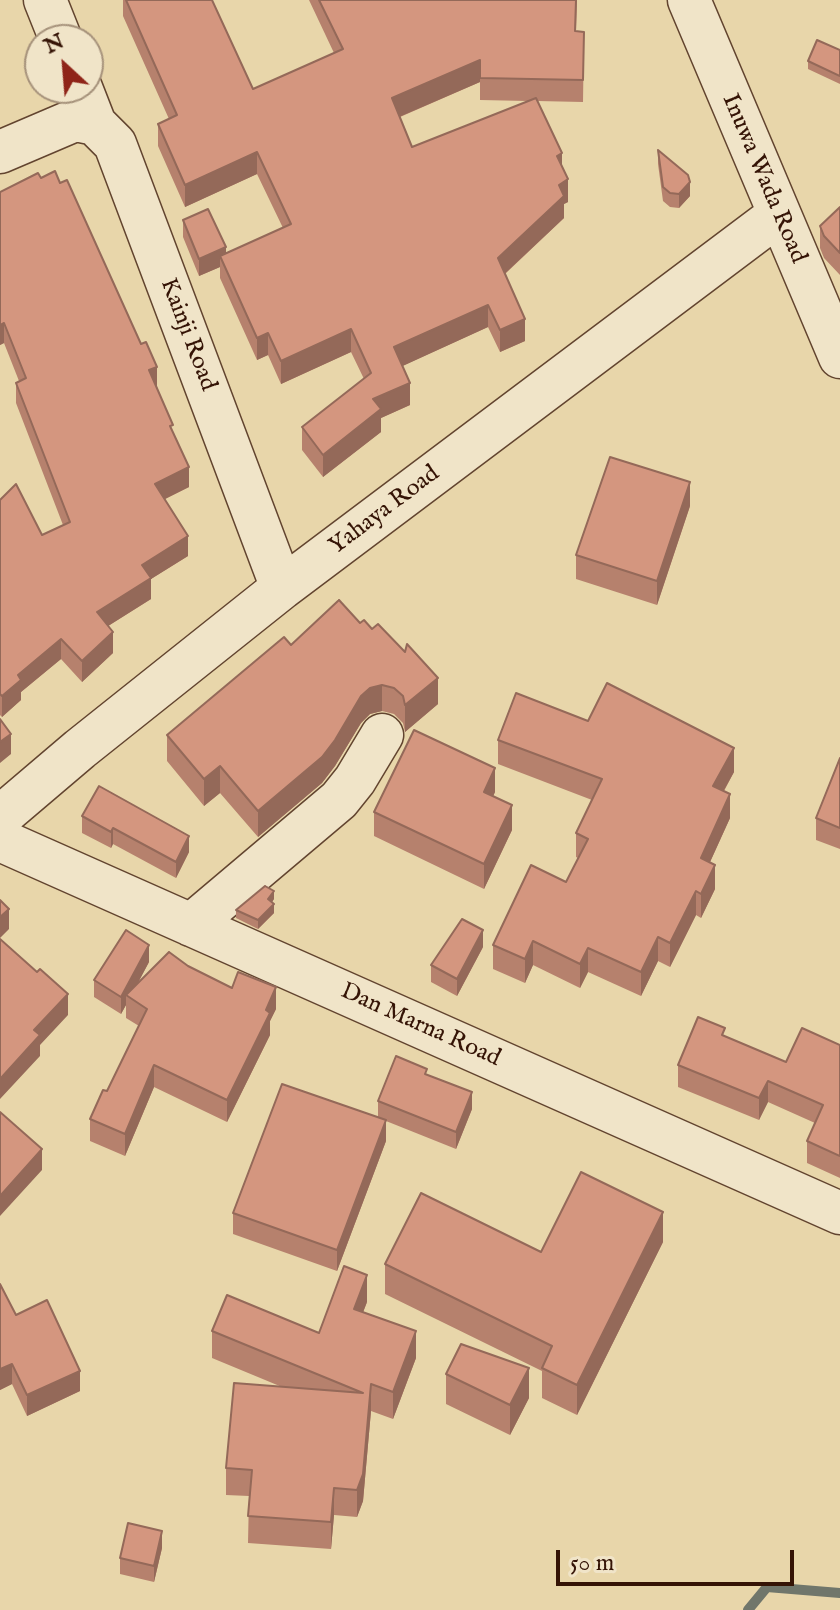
<!DOCTYPE html>
<html>
<head>
<meta charset="utf-8">
<style>
	body { margin:0 }
	#map { position:relative; width:840px; height:1610px; overflow:hidden; background:#e8d6aa; font-family:"IM FELL English",serif }
	canvas { display:block }
	.north { position:absolute; left:24px; top:24px; width:80px; height:80px; box-sizing:border-box; background:#f0e4c8; border:2px solid #a5917a; border-radius:50%; rotate:334deg; font-size:22px; font-weight:700; line-height:32px; text-align:center; color:#351406 }
	.north::after { content:''; display:block; margin:auto; width:28px; height:36px; background:#8f2418; clip-path:polygon(50% 0,100% 100%,50% 72%,0 100%) }
	.scale { position:absolute; left:556px; top:1550px; width:238px; height:36px; box-sizing:border-box; border:4px solid #351406; border-top:0; padding-left:10px; font-size:24px; line-height:28px; white-space:nowrap; color:#351406; -webkit-text-stroke:6px #f0e4c8; paint-order:stroke }
</style>
</head>
<body>
<div id="map">
<canvas width="840" height="1610"></canvas>
<div class="north">N</div>
<div class="scale">50 m</div>
</div>
<script>
const g = document.querySelector('canvas').getContext('2d');
g.lineJoin = 'round';
const shape = rows => new Path2D(rows.map(r => 'M' + r).join(''));
function stroke(path, color, width, dash) { g.strokeStyle = color; g.lineWidth = width; g.lineCap = dash ? 'butt' : 'round'; g.setLineDash(dash || []); g.stroke(path); }
function fillPath(path, color) { g.fillStyle = color; g.fill(path, 'evenodd'); }
function label(font, color, halo, rows, align = 'center') {
  g.font = font + ' "IM FELL English",serif'; g.lineWidth = 6; g.setLineDash([]); g.textBaseline = 'middle'; g.strokeStyle = halo; g.fillStyle = color; for (const [text, x, y, turn = 0] of rows) {
    g.save(); g.translate(x, y); g.rotate((+turn || 0) * Math.PI / 180); g.textAlign = isNaN(turn) ? turn : align; if (halo) g.strokeText(text, 0, 0); g.fillText(text, 0, 0); g.restore();
  }
}
const stream = shape([
	[748,1610,767,1587,840,1593]
]);
const minor = shape([
	[45,0,61,40],
	[689,0,840,357],
	[81,88,95,124,115,144,282,588],
	[0,152,75,120,95,124],
	[0,817,80,749,282,588,778,215],
	[0,840,840,1213],
	[191,925,339,800,355,780,382,735]
]);
const wall = shape([
	[123,0,212,0,253,89,334,53,309,0,577,0,576,31,584,32,583,102,537,101,562,167,568,202,564,204,564,218,505,274,525,341,500,352,488,327,402,366,410,405,381,418,381,432,323,477,302,450,302,427,364,379,351,352,281,384,268,355,257,360,220,278,220,267,199,276,183,237,183,220,226,253,283,228,257,174,185,207,158,146,158,124,169,119,123,16],
	[480,82,480,100,528,101,412,147,400,117],
	[840,50,840,84,808,69,808,61],
	[658,150,690,196,679,208,670,207,663,201,658,164],
	[0,192,157,387,189,487,165,499,188,556,151,579,151,599,108,626,113,653,82,682,61,659,21,692,21,700,2,717,0,715,0,500,42,535,63,525,16,403,16,383,19,381,4,343,0,345],
	[840,207,840,275,824,258,820,248,820,226],
	[690,506,657,605,576,579,576,555],
	[360,623,438,704,405,732,403,723,394,714,382,711,370,714,361,723,335,766,322,783,258,837,220,793,204,806,167,761,167,735,291,645],
	[588,721,734,772,724,791,730,818,710,862,715,889,701,918,696,915,670,967,658,961,641,996,588,972,580,988,533,965,525,983,493,969,493,945,566,882,578,858,576,857,576,833,592,800,498,764,498,740],
	[840,758,840,849,816,840,816,818],
	[495,792,493,796,512,830,484,889,374,836,374,812],
	[82,816,189,852,176,878,113,844,111,848,82,833],
	[274,899,272,902,274,913,258,929,236,918,236,910],
	[483,947,457,996,431,982,431,965],
	[149,962,137,984,188,966,276,1009,270,1021,270,1035,227,1122,154,1087,125,1156,90,1141,90,1119,107,1091,139,1026,126,1018,126,1005,121,1014,94,997,94,980],
	[725,1037,786,1062,840,1045,840,1178,807,1163,807,1141,815,1123,768,1102,759,1120,678,1087,678,1065],
	[427,1075,472,1109,456,1149,386,1121,386,1141,337,1271,233,1234,233,1213,378,1118,378,1101],
	[663,1242,577,1415,542,1398,542,1371,385,1294,385,1264],
	[0,1284,16,1315,80,1391,27,1416,12,1384,0,1390],
	[367,1302,363,1312,416,1358,393,1419,371,1411,363,1501,357,1517,334,1515,331,1549,248,1543,249,1496,226,1495,226,1468,282,1387,212,1358,212,1331,319,1333],
	[446,1374,529,1398,510,1435,446,1404],
	[162,1548,154,1582,120,1574,120,1558]
]);
const shadedWall = shape([
	[480,60,480,82,392,120,392,98],
	[257,152,257,174,185,207,185,185],
	[562,153,562,175,557,156],
	[568,179,568,202,564,204,564,218,498,280,498,258,559,185],
	[690,182,690,196,679,208,679,194],
	[226,247,226,264,220,256,220,267,199,276,199,259],
	[488,305,488,327,394,370,394,347],
	[525,319,525,341,500,352,500,330],
	[4,323,4,343,0,345,0,325],
	[351,329,351,352,281,384,281,361],
	[268,333,268,355,257,360,257,338],
	[157,367,157,387,149,391,149,370],
	[410,383,410,405,381,418,381,432,323,477,323,455,373,399],
	[189,467,189,487,155,504,155,484],
	[690,482,690,506,657,605,657,581],
	[188,536,188,556,151,579,151,599,97,633,97,612,142,565],
	[113,632,113,653,82,682,82,661],
	[61,639,61,659,21,692,21,700,2,717,2,696,18,675],
	[438,678,438,704,405,732,405,705],
	[382,685,382,711,370,714,361,723,335,766,322,783,258,837,258,811,361,696,370,688],
	[11,734,11,754,0,763,0,742],
	[734,748,734,772,713,810,713,786],
	[220,766,220,793,204,806,204,779],
	[495,768,495,792,484,816,484,792],
	[730,794,730,818,701,882,701,858],
	[512,805,512,830,484,889,484,864],
	[113,828,113,844,111,848,111,832],
	[189,836,189,852,176,878,176,862],
	[715,865,715,889,701,918,701,894],
	[274,891,274,899,268,908,268,899],
	[696,891,696,915,670,967,670,943],
	[274,904,274,913,258,929,258,920],
	[9,909,9,929,0,938,0,917],
	[483,930,483,947,457,996,457,979],
	[658,937,658,961,641,996,641,972],
	[533,941,533,965,525,983,525,959],
	[149,945,149,962,130,998,126,995,126,1005,121,1014,121,997],
	[588,948,588,972,580,988,580,964],
	[276,987,276,1009,270,1021,270,1035,227,1122,227,1100],
	[68,994,68,1015,40,1045,40,1056,0,1099,0,1079,34,1030],
	[154,1065,154,1087,125,1156,125,1134],
	[768,1081,768,1102,759,1120,759,1098],
	[472,1092,472,1109,456,1149,456,1132],
	[386,1120,386,1141,337,1271,337,1250],
	[42,1149,42,1170,0,1216,0,1196],
	[663,1212,663,1242,577,1415,577,1385],
	[367,1275,367,1302,354,1336,354,1309],
	[416,1331,416,1358,393,1419,393,1392],
	[12,1364,12,1384,0,1390,0,1369],
	[529,1368,529,1398,510,1435,510,1405],
	[80,1371,80,1391,27,1416,27,1395],
	[371,1384,371,1411,363,1501,357,1517,357,1490],
	[334,1488,334,1515,331,1549,331,1522],
	[162,1531,162,1548,154,1582,154,1566]
]);
const building = shape([
	[126,0,212,0,253,89,343,49,319,0,576,0,575,31,584,32,583,80,480,78,480,60,392,98,412,147,536,98,562,153,557,156,568,179,559,185,564,196,498,258,525,319,500,330,488,305,394,347,410,383,373,399,381,409,323,455,302,427,371,373,351,329,281,361,268,333,257,338,220,256,291,224,257,152,185,185,158,124,177,115,126,0],
	[817,40,840,50,840,76,808,61,817,40],
	[658,150,688,175,690,182,679,194,670,193,663,187,658,150],
	[55,171,60,183,67,180,141,344,146,342,157,367,149,370,173,425,170,426,189,467,155,484,188,536,142,565,151,578,97,612,113,632,82,661,61,639,18,675,21,680,2,696,0,694,0,500,16,484,42,535,70,522,16,383,26,378,4,323,0,325,0,192,38,173,41,178,55,171],
	[840,207,840,253,824,236,820,226,840,207],
	[208,209,226,247,199,259,183,220,208,209],
	[610,457,690,482,657,581,576,555,610,457],
	[339,600,360,623,364,620,372,629,378,624,405,652,407,644,438,678,405,705,403,696,394,688,382,685,370,688,361,696,335,740,322,757,258,811,220,766,204,779,167,735,284,637,291,645,339,600],
	[607,683,734,748,713,786,730,794,701,858,715,865,701,894,696,891,670,943,658,937,641,972,588,948,580,964,533,941,525,959,493,945,531,865,566,882,588,839,576,833,602,779,498,740,516,693,588,721,607,683],
	[0,719,11,734,0,742,0,719],
	[414,730,495,768,484,792,512,805,484,864,374,812,414,730],
	[840,758,840,828,816,818,840,758],
	[99,786,189,836,176,862,113,828,111,832,82,816,99,786],
	[265,886,274,891,268,899,274,904,258,920,236,910,265,886],
	[0,900,9,909,0,917,0,900],
	[462,919,483,930,457,979,431,965,462,919],
	[126,930,149,945,121,997,94,980,126,930],
	[0,939,37,972,40,969,68,994,34,1030,40,1035,0,1079,0,939],
	[169,952,188,966,232,988,238,972,276,987,266,1010,270,1013,227,1100,154,1065,125,1134,90,1119,103,1090,107,1091,147,1009,126,995,169,952],
	[698,1017,725,1028,722,1035,786,1062,802,1028,840,1045,840,1156,807,1141,823,1105,768,1081,759,1098,678,1065,698,1017],
	[396,1056,427,1069,425,1074,472,1092,456,1132,378,1101,396,1056],
	[282,1084,386,1120,337,1250,233,1213,282,1084],
	[0,1112,42,1149,0,1196,0,1112],
	[581,1172,663,1212,577,1385,542,1368,552,1346,385,1264,421,1193,541,1252,581,1172],
	[344,1266,367,1275,354,1309,416,1331,393,1392,371,1384,363,1474,357,1490,334,1488,331,1522,248,1516,252,1470,226,1468,234,1383,363,1393,212,1331,227,1295,319,1333,344,1266],
	[0,1284,16,1315,47,1300,80,1371,27,1395,12,1364,0,1369,0,1284],
	[461,1344,529,1368,510,1405,446,1374,461,1344],
	[128,1523,162,1531,154,1566,120,1558,128,1523]
]);
const streetNames = [
	["Inuwa Wada Road",763,179,67],
	["Kainji Road",187,335,69],
	["Yahaya Road",385,511,-37],
	["Dan Marna Road",420,1026,24]
];
stroke(stream, '#70766b', 10);
stroke(minor, '#62442f', 45);
stroke(minor, '#f0e4c8', 42);
fillPath(wall, '#b6816d');
fillPath(shadedWall, '#946959');
fillPath(building, '#d4967f');
stroke(building, '#946959', 2);
label('24px', '#351406', '#f0e4c8', streetNames);
</script>
</body>
</html>
